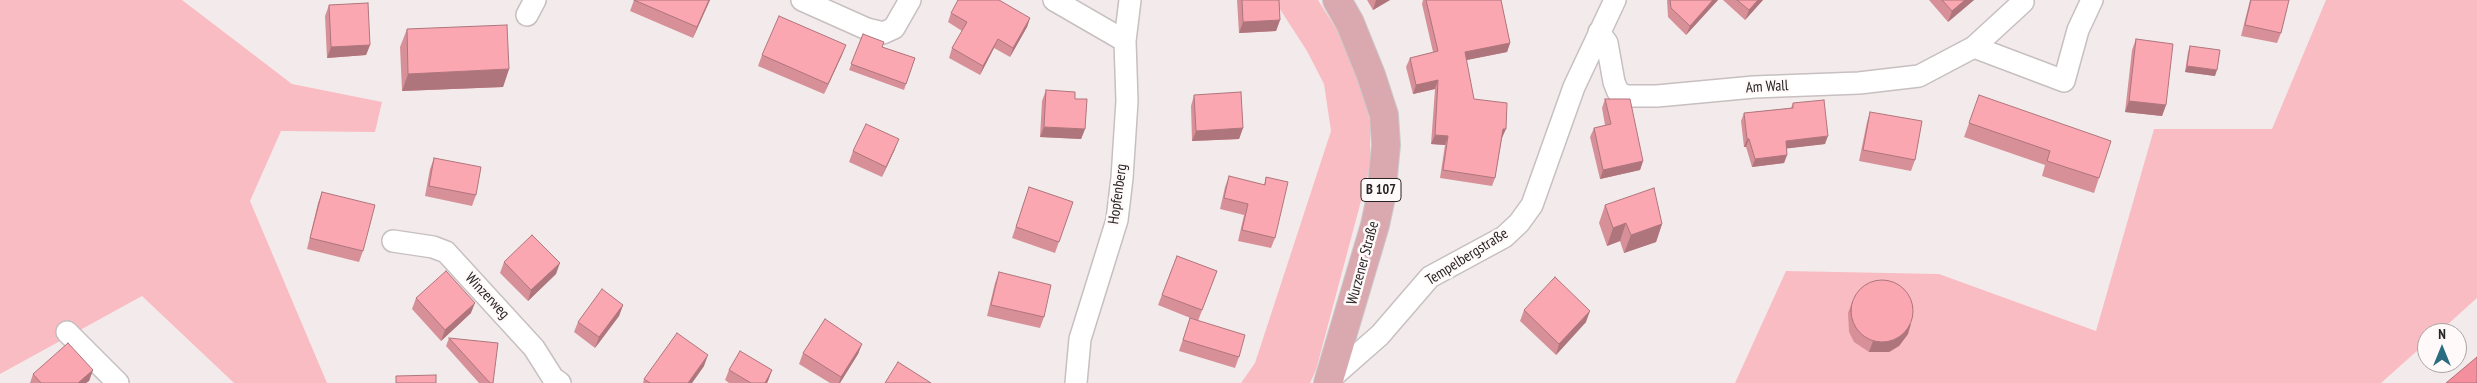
<!DOCTYPE html>
<html>
<head>
<meta charset="utf-8">
<style>
	body { margin:0 }
	#map { position:relative; width:2477px; height:383px; overflow:hidden; background:#f3ebeb; font-family:"PT Sans Narrow",sans-serif }
	canvas { display:block }
	.north { position:absolute; left:2417px; top:323px; width:50px; height:50px; box-sizing:border-box; background:#fff9f9; border:1px solid #a9a4a4; border-radius:50%; rotate:0deg; font-size:14px; font-weight:700; line-height:20px; text-align:center; color:#272425 }
	.north::after { content:''; display:block; margin:auto; width:18px; height:22px; background:#2b6c80; clip-path:polygon(50% 0,100% 100%,50% 72%,0 100%) }
</style>
</head>
<body>
<div id="map">
<canvas width="2477" height="383"></canvas>
<div class="north">N</div>
</div>
<script>
const g = document.querySelector('canvas').getContext('2d');
g.lineJoin = 'round';
function fillPath(path, color) { g.fillStyle = color; g.fill(path, 'evenodd'); }
const shape = rows => new Path2D(rows.map(r => 'M' + r).join(''));
function stroke(path, color, width, dash) { g.strokeStyle = color; g.lineWidth = width; g.lineCap = dash ? 'butt' : 'round'; g.setLineDash(dash || []); g.stroke(path); }
function label(font, color, halo, rows, align = 'center') {
  g.font = font + ' "PT Sans Narrow",sans-serif'; g.lineWidth = 5; g.setLineDash([]); g.textBaseline = 'middle'; g.strokeStyle = halo; g.fillStyle = color; for (const [text, x, y, turn = 0] of rows) {
    g.save(); g.translate(x, y); g.rotate((+turn || 0) * Math.PI / 180); g.textAlign = isNaN(turn) ? turn : align; if (halo) g.strokeText(text, 0, 0); g.fillText(text, 0, 0); g.restore();
  }
}
const green = shape([
	[0,0,182,0,292,84,382,102,375,132,281,131,250,201,327,383,234,383,142,296,0,374],
	[1274,0,1318,0,1337,30,1359,79,1370,122,1370,167,1316,370,1310,383,1241,383,1255,363,1331,131,1324,84,1307,51],
	[2326,0,2477,0,2477,298,2438,333,2427,333,2427,342,2381,383,1735,383,1786,271,1939,274,2096,331,2154,129,2272,129]
]);
const water = shape([
	[2477,357,2477,383,2446,383,2477,357]
]);
const street = shape([
	[802,0,867,29,883,33,894,28,910,0],
	[1054,0,1125,41],
	[527,15,535,0],
	[1599,32,1607,43,1614,82,1618,92,1626,96,1657,96,1754,87,1859,83,1919,76,1974,47,2023,2,2022,0],
	[1974,47,2064,81,2078,30,2092,0],
	[393,241,433,247,446,252,534,348,553,378,560,383],
	[67,332,118,383],
	[1330,379,1380,335,1430,277,1504,237,1519,223,1532,205,1574,87,1615,0],
	[1076,383,1080,339,1117,220,1122,178,1127,101,1125,41,1130,0]
]);
const primary = shape([
	[1328,383,1375,225,1381,197,1386,145,1384,115,1371,75,1350,23,1337,0]
]);
const wall = shape([
	[634,0,710,0,693,38,630,11],
	[1237,0,1279,0,1280,20,1276,31,1239,33],
	[1367,0,1390,0,1373,10],
	[1423,0,1501,0,1510,43,1507,52,1466,60,1474,99,1502,138,1495,178,1492,186,1440,178,1445,145,1431,144,1435,89,1413,94,1406,67,1410,58,1433,52,1422,4],
	[1667,0,1718,0,1686,35,1668,17],
	[1723,0,1763,0,1745,20],
	[1929,0,1974,0,1948,22],
	[2250,0,2289,0,2281,33,2277,43,2241,36],
	[329,5,370,45,366,55,327,58,325,16],
	[951,13,1030,18,1027,27,1010,57,994,48,980,75,949,58,952,48,962,31,948,22],
	[407,29,509,69,503,87,402,91,400,47],
	[863,34,882,47,915,58,904,90,849,70],
	[2136,39,2166,105,2162,116,2125,112,2132,50],
	[2190,46,2215,76,2185,72,2188,52],
	[762,55,842,55,824,94,758,66],
	[1046,90,1075,99,1085,129,1081,139,1040,137,1042,101],
	[1194,95,1243,128,1239,139,1192,141,1191,106],
	[1979,95,2099,178,2094,193,2042,176,2045,165,1964,137],
	[1605,99,1643,161,1640,170,1600,179,1590,137,1594,128,1605,125,1602,108],
	[1793,103,1825,144,1787,148,1787,155,1784,163,1752,167,1746,147,1744,147,1741,121,1744,113,1791,108],
	[1870,112,1915,160,1911,171,1859,161,1867,122],
	[895,149,882,177,849,162,853,151],
	[434,158,476,195,472,206,425,196,430,169],
	[1229,176,1264,185,1266,177,1275,238,1271,248,1238,241,1244,215,1220,209,1225,187],
	[1029,187,1073,202,1055,253,1012,238],
	[322,192,363,251,359,262,307,249,318,203],
	[1605,205,1662,224,1656,242,1624,253,1620,241,1607,246,1599,223],
	[1177,256,1217,271,1198,321,1158,305],
	[504,262,556,274,528,301,500,273],
	[999,272,1044,317,1040,328,987,316,995,283],
	[416,298,471,313,441,341,412,309],
	[1852,302,1908,334,1899,346,1889,352,1869,352,1854,342,1849,332,1848,313],
	[623,305,619,316,595,348,574,332,578,322],
	[1524,310,1586,322,1556,355,1520,321],
	[1190,318,1239,357,1235,368,1179,351],
	[449,338,493,383,479,383,446,346],
	[862,344,858,354,840,383,830,383,799,364,803,353],
	[704,366,692,383,643,383,644,379],
	[93,370,89,381,86,383,30,383,33,374],
	[729,370,772,370,767,383,729,383,725,380]
]);
const shadedWall = shape([
	[709,0,710,0,693,38,697,27],
	[1376,0,1390,0,1373,10],
	[1713,0,1718,0,1686,35,1690,26],
	[1758,0,1763,0,1745,20,1749,10],
	[1965,0,1974,0,1948,22,1952,11],
	[1030,18,1027,27,1010,57,1013,48],
	[1280,20,1276,31,1239,33,1243,22],
	[998,39,994,48,980,75,983,66],
	[1510,43,1507,52,1462,61,1465,52],
	[370,45,366,55,327,58,331,47],
	[846,45,842,55,824,94,828,84],
	[2187,66,2217,70,2215,76,2185,72],
	[509,69,503,87,402,91,408,74],
	[1438,80,1435,89,1413,94,1416,85],
	[2129,101,2166,105,2162,116,2125,112],
	[1044,127,1085,129,1081,139,1040,137],
	[1243,128,1239,139,1192,141,1196,131],
	[1503,129,1506,129,1502,138,1500,138],
	[1435,135,1448,136,1445,145,1431,144],
	[1828,136,1825,144,1783,149,1786,141],
	[899,139,895,149,882,177,886,167],
	[1747,139,1749,139,1746,147,1744,147],
	[1787,155,1784,163,1752,167,1755,159],
	[1643,161,1640,170,1600,179,1603,170],
	[1626,223,1620,241,1607,246,1613,228],
	[1662,224,1656,242,1624,253,1631,235],
	[560,263,556,274,528,301,531,290],
	[475,303,471,313,441,341,445,330],
	[623,305,619,316,595,348,599,337],
	[1590,311,1586,322,1556,355,1559,344],
	[1911,324,1908,334,1899,346,1889,352,1869,352,1873,341],
	[862,344,858,354,840,383,839,383,841,377],
	[708,355,704,366,692,383,688,383],
	[93,370,89,381,86,383,78,383],
	[772,370,768,381,767,383,765,383]
]);
const building = shape([
	[634,0,709,0,697,27,634,0],
	[958,0,999,0,1030,18,1013,48,998,39,983,66,952,48,967,22,951,13,958,0],
	[1242,0,1279,0,1280,20,1243,22,1242,0],
	[1426,0,1501,0,1510,43,1465,52,1474,99,1507,103,1506,129,1503,129,1495,178,1443,170,1448,136,1435,135,1438,80,1416,85,1410,58,1438,51,1426,0],
	[1670,0,1713,0,1690,26,1671,8,1670,0],
	[1737,0,1758,0,1749,10,1737,0],
	[1942,0,1965,0,1952,11,1942,0],
	[2251,0,2289,0,2281,33,2245,25,2251,0],
	[368,3,370,45,331,47,329,5,368,3],
	[779,16,846,45,828,84,762,55,779,16],
	[507,25,509,69,408,74,407,29,507,25],
	[863,34,884,42,882,47,915,58,906,84,851,64,863,34],
	[2136,39,2173,44,2166,105,2129,101,2136,39],
	[2190,46,2220,50,2217,70,2187,66,2190,46],
	[1046,90,1075,92,1075,99,1087,99,1085,129,1044,127,1046,90],
	[1241,92,1243,128,1196,131,1194,95,1241,92],
	[1979,95,2111,141,2099,178,2047,161,2050,151,1969,123,1979,95],
	[1605,99,1630,99,1643,161,1603,170,1594,128,1611,124,1605,99],
	[1824,100,1828,136,1786,141,1787,155,1755,159,1749,139,1747,139,1744,113,1793,108,1793,103,1824,100],
	[1870,112,1922,121,1915,160,1863,150,1870,112],
	[866,124,899,139,886,167,853,151,866,124],
	[434,158,481,167,476,195,429,186,434,158],
	[1229,176,1265,185,1266,177,1288,182,1275,238,1242,230,1248,204,1224,198,1229,176],
	[1029,187,1073,202,1059,242,1016,227,1029,187],
	[1654,188,1662,224,1631,235,1626,223,1613,228,1605,205,1654,188],
	[322,192,375,205,363,251,310,238,322,192],
	[532,235,560,263,531,290,504,262,532,235],
	[1177,256,1217,271,1202,310,1162,295,1177,256],
	[446,271,475,303,445,330,416,298,446,271],
	[999,272,1051,285,1044,317,991,305,999,272],
	[1555,277,1590,311,1559,344,1524,310,1555,277],
	'1851 311a31 31 0 1 1 62 0a31 31 0 1 1-62 0Z',
	[602,289,623,305,599,337,578,322,602,289],
	[1190,318,1245,335,1239,357,1183,340,1190,318],
	[825,319,862,344,841,377,803,353,825,319],
	[677,333,708,355,688,383,650,383,644,379,677,333],
	[449,338,498,343,493,383,490,383,449,338],
	[68,343,93,370,78,383,41,383,33,374,68,343],
	[740,351,772,370,765,383,751,383,729,370,740,351],
	[898,362,931,383,885,383,898,362],
	[436,375,436,383,396,383,396,376,436,375]
]);
const shields = [
	[1381,190,40]
];
const shieldNames = [
	["B 107",1381,190]
];
const streetNames = [
	["Am Wall",1767,87,-3],
	["Hopfenberg",1118,194,-82],
	["Tempelbergstraße",1467,257,-32],
	["Wurzener Straße",1363,263,-75],
	["Winzerweg",487,296,47]
];
fillPath(green, '#f9bcc2');
fillPath(water, '#f48f9d');
stroke(water, '#b66f79', 1);
stroke(street, '#c7bfc0', 24);
stroke(primary, '#cbcacb', 30);
stroke(street, '#fff', 21);
stroke(primary, '#daa9b0', 28);
fillPath(wall, '#d79098');
fillPath(shadedWall, '#af757c');
fillPath(building, '#faa7b1');
stroke(building, '#af757c', 1);
for (const [x, y, w] of shields) { const box = new Path2D(); box.roundRect(x - w / 2, y - 11.5, w, 23, 4); g.fillStyle = '#fff9f9'; g.fill(box); stroke(box, '#272425', 1); }
label('bold 14px', '#272425', null, shieldNames);
label('15px', '#272425', '#fff9f9', streetNames);
</script>
</body>
</html>
